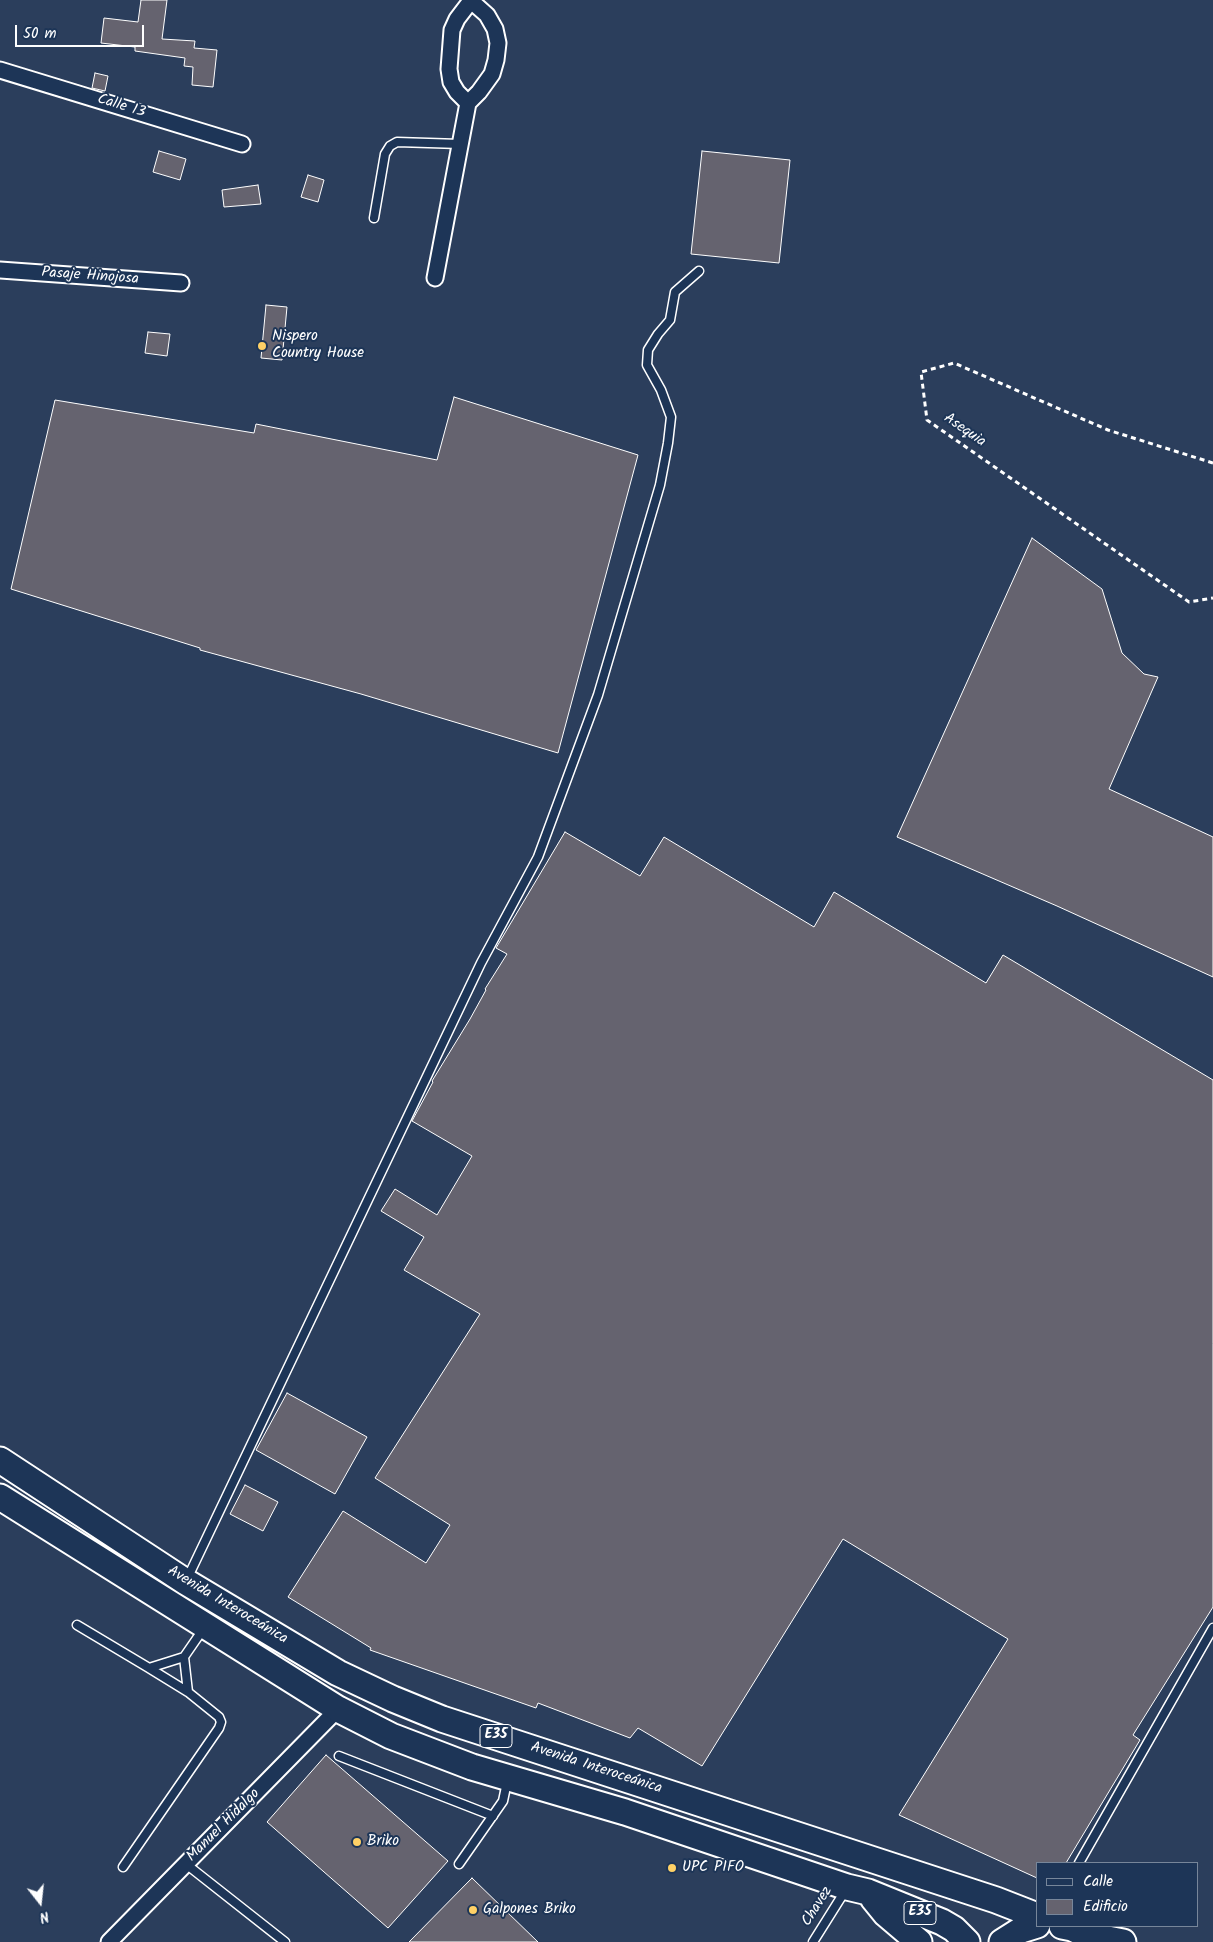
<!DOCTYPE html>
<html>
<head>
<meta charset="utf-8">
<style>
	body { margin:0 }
	#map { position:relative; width:1213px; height:1942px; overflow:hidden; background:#2b3e5c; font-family:Kalam,sans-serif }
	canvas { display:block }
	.legend { position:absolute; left:1036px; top:1862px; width:162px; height:65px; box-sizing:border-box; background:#1d3557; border:1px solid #77869a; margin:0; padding:6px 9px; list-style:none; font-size:15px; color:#fff }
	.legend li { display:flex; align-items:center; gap:10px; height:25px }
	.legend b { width:25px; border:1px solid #77869a }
	.north { position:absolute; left:15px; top:1877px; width:50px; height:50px; -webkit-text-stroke:4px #1d3557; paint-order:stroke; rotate:164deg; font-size:14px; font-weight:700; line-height:20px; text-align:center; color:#fff }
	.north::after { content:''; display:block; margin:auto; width:18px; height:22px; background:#fff; clip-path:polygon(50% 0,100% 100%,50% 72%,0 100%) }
	.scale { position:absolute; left:15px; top:25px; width:129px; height:22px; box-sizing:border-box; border:2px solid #fff; border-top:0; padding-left:6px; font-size:15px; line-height:18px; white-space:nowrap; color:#fff; -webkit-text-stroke:4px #1d3557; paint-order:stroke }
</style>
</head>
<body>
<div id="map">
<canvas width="1213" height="1942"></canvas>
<ul class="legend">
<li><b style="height:6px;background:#1d3557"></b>Calle</li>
<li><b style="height:14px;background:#65636f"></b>Edificio</li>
</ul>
<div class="north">N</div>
<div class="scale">50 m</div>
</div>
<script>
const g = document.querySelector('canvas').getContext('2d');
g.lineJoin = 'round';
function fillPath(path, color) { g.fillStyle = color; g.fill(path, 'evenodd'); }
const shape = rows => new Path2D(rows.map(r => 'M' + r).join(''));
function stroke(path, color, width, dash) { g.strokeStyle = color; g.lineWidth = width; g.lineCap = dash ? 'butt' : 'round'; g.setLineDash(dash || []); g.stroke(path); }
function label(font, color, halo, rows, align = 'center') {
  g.font = font + ' Kalam,sans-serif'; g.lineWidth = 4; g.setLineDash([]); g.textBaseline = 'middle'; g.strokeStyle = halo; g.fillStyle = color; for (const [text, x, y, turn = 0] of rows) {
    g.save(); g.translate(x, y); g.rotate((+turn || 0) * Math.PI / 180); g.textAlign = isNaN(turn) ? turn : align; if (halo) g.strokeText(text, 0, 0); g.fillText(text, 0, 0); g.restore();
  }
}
const building = shape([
	[141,0,167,0,162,39,195,41,194,48,217,50,213,87,192,85,193,67,184,66,185,58,135,51,135,47,101,43,104,18,138,22,141,0],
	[95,73,108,76,105,91,92,88,95,73],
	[159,151,186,159,180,180,153,172,159,151],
	[702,151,790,160,779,263,691,254,702,151],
	[308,175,324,180,318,202,301,197,308,175],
	[258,185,261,204,224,207,222,190,258,185],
	[266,305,287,307,282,360,261,358,266,305],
	[148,332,170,334,167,356,145,353,148,332],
	[454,397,638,455,558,753,361,694,200,650,200,648,11,589,55,400,254,433,256,424,437,460,454,397],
	[1032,538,1102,589,1122,653,1144,674,1158,677,1109,789,1213,837,1213,977,1057,906,897,837,1032,538],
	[565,832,640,876,664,837,814,927,834,892,986,983,1003,955,1213,1080,1213,1607,1133,1735,1140,1740,1066,1863,1037,1863,1037,1878,899,1815,1008,1639,843,1539,702,1766,638,1728,630,1738,538,1703,536,1708,370,1650,371,1648,288,1597,343,1511,426,1563,450,1525,375,1478,480,1314,404,1270,424,1237,381,1211,395,1189,437,1215,472,1156,412,1121,433,1082,432,1081,470,1019,486,990,485,989,507,954,496,948,565,832],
	[287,1393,367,1437,335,1494,256,1450,287,1393],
	[245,1485,278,1502,263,1531,230,1514,245,1485],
	[326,1755,448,1861,388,1928,267,1822,326,1755],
	[472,1878,538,1942,409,1942,472,1878]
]);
const path = shape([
	[1213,463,1108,430,954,363,921,372,927,420,1189,602,1213,598]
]);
const service = shape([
	[374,218,385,154,390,146,397,142,460,144],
	[187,1579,481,963,538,857,598,695,660,485,668,443,671,417,661,390,647,365,648,350,658,334,670,320,675,292,699,271],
	[77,1625,149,1668,184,1657],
	[149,1668,188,1692],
	[339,1756,493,1816],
	[1079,1863,1213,1628],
	[186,1864,285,1942],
	[459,1864,503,1801,507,1782],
	[123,1867,219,1728,221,1722,219,1717,188,1692,184,1657,204,1628],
	[813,1942,845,1891]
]);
const minor = shape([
	[0,70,242,144],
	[468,103,457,92,451,82,449,69,452,30,457,19,470,2],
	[0,270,181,283],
	[435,278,468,103,479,92,492,74,496,60,498,43,495,29,487,15,470,0],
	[109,1942,338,1709]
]);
const trunk = shape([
	[0,1460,186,1582,338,1673,393,1699,442,1719,996,1900,1037,1916],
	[0,1497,338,1709,391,1736,472,1767,625,1812,847,1887,868,1892,942,1922,954,1929,967,1942],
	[873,1898,886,1914,919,1942],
	[1062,1926,1072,1928,1087,1935,1095,1942],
	[1087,1935,1123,1942],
	[1002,1942,1021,1930,1037,1925]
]);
const markers = [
	[262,346,5,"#ffd166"],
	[357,1842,5,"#ffd166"],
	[672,1868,5,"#ffd166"],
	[473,1910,5,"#ffd166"]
];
const shields = [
	[496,1736,32],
	[920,1913,32]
];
const shieldNames = [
	["E35",496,1736],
	["E35",920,1913]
];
const streetNames = [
	["Calle 13",121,107,17],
	["Pasaje Hinojosa",90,277,4],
	["Asequia",964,431,35],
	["Avenida Interoceánica",227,1606,31],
	["Avenida Interoceánica",596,1769,18],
	["Manuel Hidalgo",224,1826,-45],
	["Chavez",818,1907,-58]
];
const poiNames = [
	["Nispero",272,337],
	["Country House",272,354],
	["Briko",367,1842],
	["UPC PIFO",682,1868],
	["Galpones Briko",483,1910]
];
fillPath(building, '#65636f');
stroke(building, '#fff', 1);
stroke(service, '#fff', 11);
stroke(minor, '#fff', 19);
stroke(trunk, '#fff', 29);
stroke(path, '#fff', 3, [5, 4]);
stroke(service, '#1d3557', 8);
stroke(minor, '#1d3557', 15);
stroke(trunk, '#1d3557', 25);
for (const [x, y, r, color] of markers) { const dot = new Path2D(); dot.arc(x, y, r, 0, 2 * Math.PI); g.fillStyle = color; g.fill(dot); stroke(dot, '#1d3557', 2); }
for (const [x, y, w] of shields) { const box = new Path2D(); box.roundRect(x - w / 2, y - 11.5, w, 23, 4); g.fillStyle = '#1d3557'; g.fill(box); stroke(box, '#fff', 1); }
label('bold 14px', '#fff', null, shieldNames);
label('15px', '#fff', '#1d3557', streetNames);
label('15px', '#fff', '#1d3557', poiNames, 'left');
</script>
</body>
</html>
